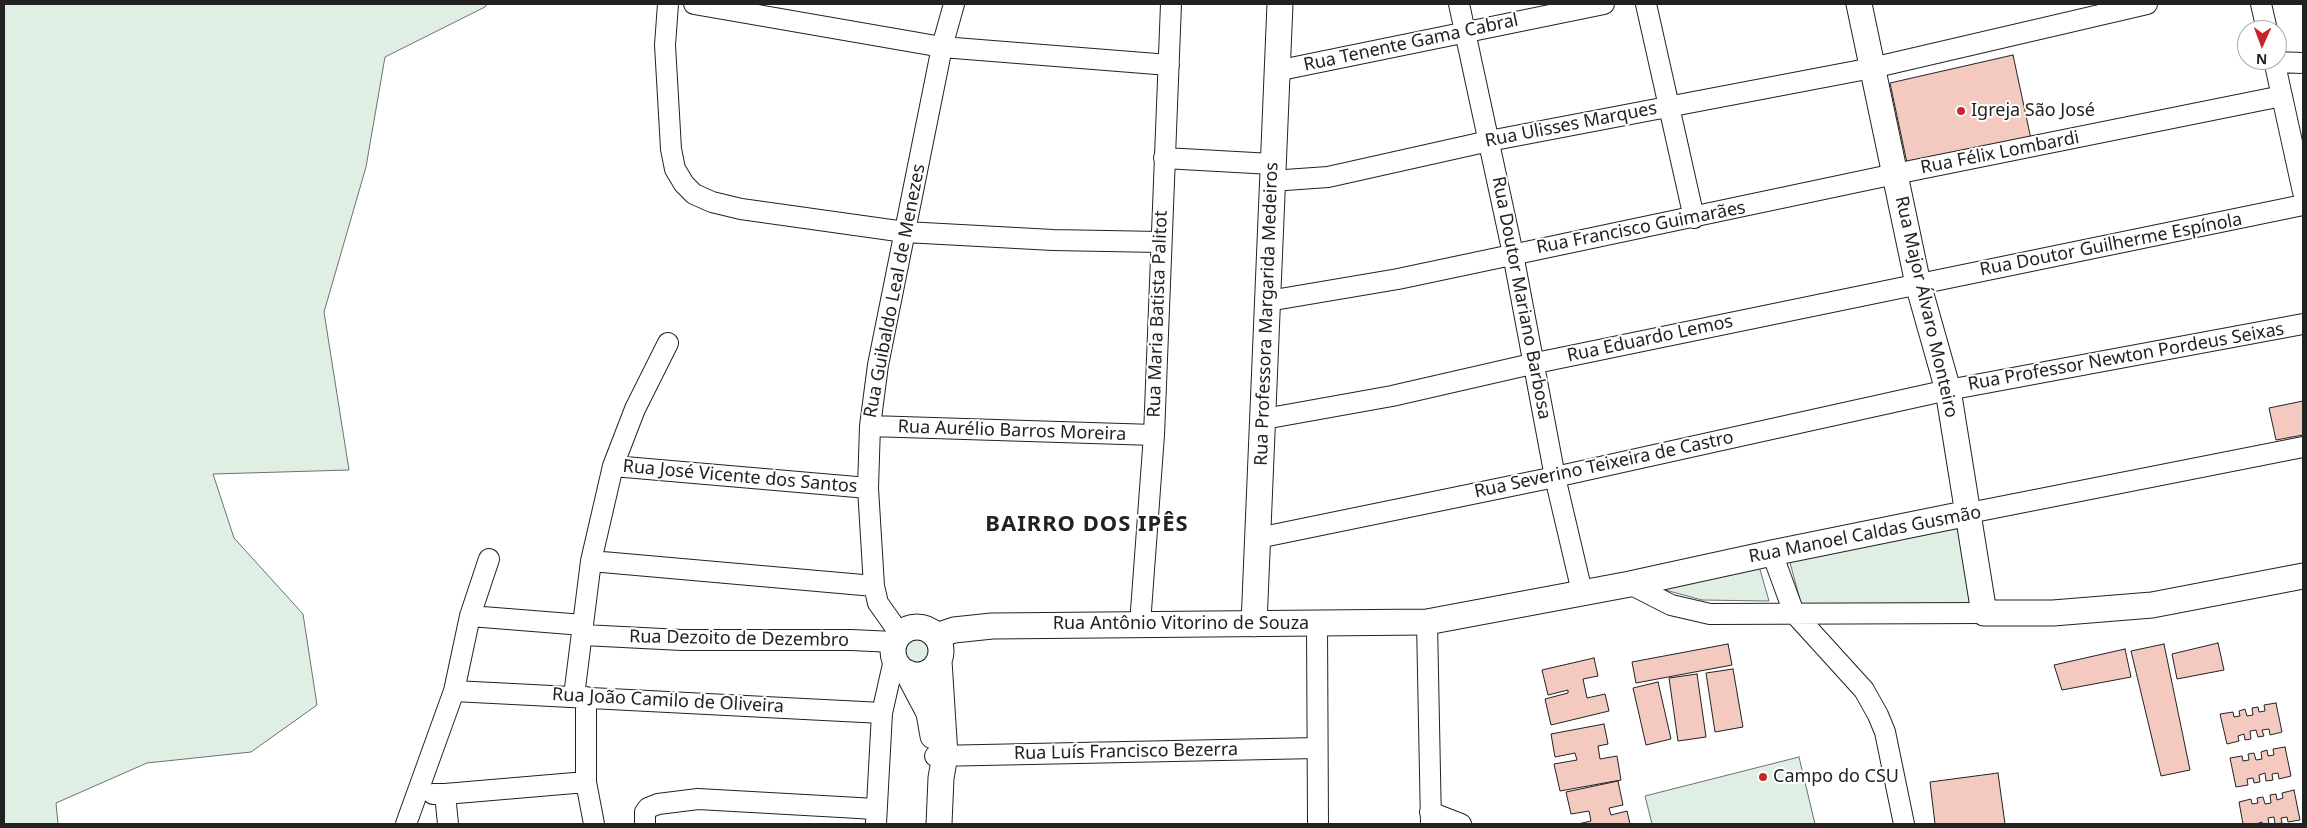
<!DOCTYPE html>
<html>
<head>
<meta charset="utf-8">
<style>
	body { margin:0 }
	#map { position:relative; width:2307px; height:828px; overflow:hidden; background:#fff; font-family:"Noto Sans",sans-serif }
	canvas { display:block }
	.frame { position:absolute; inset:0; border:5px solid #222; pointer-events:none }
	.north { position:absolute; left:2237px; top:20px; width:50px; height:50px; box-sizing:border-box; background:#fff; border:1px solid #a7a7a7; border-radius:50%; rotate:182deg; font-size:14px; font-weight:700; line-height:20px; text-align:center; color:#222 }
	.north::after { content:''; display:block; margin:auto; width:18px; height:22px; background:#c62828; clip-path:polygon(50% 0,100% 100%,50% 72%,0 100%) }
</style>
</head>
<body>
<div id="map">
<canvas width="2307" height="828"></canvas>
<div class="frame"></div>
<div class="north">N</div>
</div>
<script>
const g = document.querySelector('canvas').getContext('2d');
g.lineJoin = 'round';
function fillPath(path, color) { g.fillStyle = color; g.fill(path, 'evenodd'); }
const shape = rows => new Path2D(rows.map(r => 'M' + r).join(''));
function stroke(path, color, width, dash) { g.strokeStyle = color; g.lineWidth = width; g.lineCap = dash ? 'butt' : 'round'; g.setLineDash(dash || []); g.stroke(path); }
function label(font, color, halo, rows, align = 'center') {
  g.font = font + ' "Noto Sans",sans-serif'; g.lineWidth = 4; g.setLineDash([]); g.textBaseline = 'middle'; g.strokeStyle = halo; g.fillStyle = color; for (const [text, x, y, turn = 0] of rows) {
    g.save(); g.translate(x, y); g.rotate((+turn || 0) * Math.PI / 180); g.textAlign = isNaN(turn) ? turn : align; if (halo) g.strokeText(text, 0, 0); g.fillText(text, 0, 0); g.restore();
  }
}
const green = shape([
	[4,4,487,4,485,7,385,57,366,167,324,312,349,470,213,474,234,538,303,614,317,705,251,752,147,763,56,803,58,824,4,824,4,4],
	[1963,522,1973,607,1802,607,1789,559,1963,522],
	[1759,566,1769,601,1702,600,1654,587,1759,566],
	'903 652a14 14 0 1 1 28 0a14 14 0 1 1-28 0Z',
	[1799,757,1815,824,1652,824,1645,796,1799,757]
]);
const building = shape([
	[2013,55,2031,139,1907,163,1890,83,2013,55],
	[2303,401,2303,435,2276,440,2269,408,2303,401],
	[2218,643,2224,670,2177,679,2172,654,2218,643],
	[1728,644,1732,665,1636,683,1632,662,1728,644],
	[2164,644,2190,770,2161,776,2131,651,2164,644],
	[2125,649,2131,677,2062,690,2054,665,2125,649],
	[1594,658,1598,676,1583,679,1587,698,1605,694,1609,711,1551,725,1545,699,1568,693,1568,690,1548,695,1542,670,1594,658],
	[1733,669,1743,727,1715,732,1706,673,1733,669],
	[1697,674,1706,737,1678,741,1669,678,1697,674],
	[1658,682,1671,739,1646,745,1633,688,1658,682],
	[2276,703,2282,732,2270,735,2269,729,2262,730,2264,736,2258,737,2256,730,2250,731,2251,739,2245,740,2244,734,2238,736,2239,741,2227,744,2220,714,2233,712,2234,717,2240,716,2239,711,2245,709,2247,716,2253,715,2252,708,2258,707,2259,712,2265,711,2264,705,2276,703],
	[1604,724,1608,744,1598,746,1600,759,1617,756,1621,780,1560,791,1554,764,1577,760,1575,753,1555,757,1551,734,1604,724],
	[2285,747,2291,776,2279,779,2278,773,2272,774,2273,780,2266,781,2265,773,2259,775,2260,782,2254,783,2253,778,2247,779,2248,785,2236,787,2230,758,2242,756,2243,761,2249,760,2248,754,2254,753,2256,760,2262,759,2261,752,2267,750,2268,756,2274,755,2273,749,2285,747],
	[1998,773,2005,824,1935,824,1930,782,1998,773],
	[1618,781,1623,805,1609,808,1611,815,1627,811,1630,824,1578,824,1591,821,1589,811,1571,814,1566,792,1618,781],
	[2294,790,2300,820,2288,822,2287,817,2281,818,2282,823,2275,824,2274,817,2268,818,2269,824,2262,824,2262,822,2256,824,2243,824,2239,802,2251,799,2252,804,2258,803,2257,798,2263,797,2265,804,2271,803,2270,795,2276,794,2277,800,2283,798,2282,793,2294,790]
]);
const minor = shape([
	[668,4,665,45,671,149,675,169,684,184,694,194,712,202,741,209,905,232,1053,240,1160,242],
	[694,4,942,47,1169,65],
	[1459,4,1513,254,1555,477,1582,592],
	[1646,4,1694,218],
	[2261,4,2267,30],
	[2274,60,2303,192],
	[2274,62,2303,63],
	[1276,71,1604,4],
	[1164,158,1272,164],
	[1271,181,1328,177,1489,141,1872,68,2147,4],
	[1268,301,1398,279,1895,174,2282,96],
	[1264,419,1392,396,1536,363,2303,205],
	[870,426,1154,435],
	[613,466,868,488],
	[1969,513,2303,447],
	[1258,538,1555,477,1948,390,2303,324],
	[1772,553,1794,613,1864,690,1878,715,1885,732,1904,824],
	[591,561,874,586],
	[1630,584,1671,605,1710,614,1984,613],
	[470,616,583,625],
	[1427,622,1431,824],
	[1140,624,1154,435,1171,4],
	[1317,624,1318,824],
	[900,634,878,603,874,586,868,488,870,426,878,365,942,47,954,4],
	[583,635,682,640,851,640,894,642],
	[454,691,882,713],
	[574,696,591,561,613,466,635,409,668,343],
	[586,697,586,782,594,824],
	[935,756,1317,748],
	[433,794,445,794,448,824],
	[445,794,586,782],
	[1430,812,1461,824],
	[406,824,454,691,470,616,489,559],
	[645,824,645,812,648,808,658,804,698,799,876,809],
	[876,824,882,713,894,660]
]);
const major = shape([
	[1859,4,1918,284,1948,390,1984,613,2053,613,2152,605,2303,576],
	[1254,624,1280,4],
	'893 651a24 24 0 1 1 48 0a24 24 0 1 1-48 0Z',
	[936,636,954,630,992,626,1427,622,1630,584,1772,553,1969,513],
	[908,673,929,713,933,736],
	[939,824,941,778,945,755,939,661]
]);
const markers = [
	[1961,111,5,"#c62828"],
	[1763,777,5,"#c62828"]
];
const streetNames = [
	["Rua Tenente Gama Cabral",1411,43,-12],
	["Rua Ulisses Marques",1571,125,-11],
	["Rua Félix Lombardi",2000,153,-11],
	["Rua Francisco Guimarães",1641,228,-11],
	["Rua Doutor Guilherme Espínola",2111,245,-11],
	["Rua Guibaldo Leal de Menezes",895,291,-79],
	["Rua Doutor Mariano Barbosa",1521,298,79],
	["Rua Major Álvaro Monteiro",1926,307,77],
	["Rua Maria Batista Palitot",1158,314,-88],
	["Rua Professora Margarida Medeiros",1267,314,-88],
	["Rua Eduardo Lemos",1650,339,-12],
	["Rua Professor Newton Pordeus Seixas",2126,357,-10],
	["Rua Aurélio Barros Moreira",1012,431,2],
	["Rua Severino Teixeira de Castro",1604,465,-12],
	["Rua José Vicente dos Santos",740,477,5],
	["Rua Manoel Caldas Gusmão",1865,535,-11],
	["Rua Antônio Vitorino de Souza",1181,624],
	["Rua Dezoito de Dezembro",739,639,1],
	["Rua João Camilo de Oliveira",668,701,3],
	["Rua Luís Francisco Bezerra",1126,752,-1]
];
const poiNames = [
	["Igreja São José",1971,111],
	["Campo do CSU",1773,777]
];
const districtNames = [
	["BAIRRO DOS IPÊS",1087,525]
];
fillPath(green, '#e0efe3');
stroke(green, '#6f6f6f', 1);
fillPath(building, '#f3c9c0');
stroke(building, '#222', 1);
stroke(minor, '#222', 22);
stroke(major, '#222', 27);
stroke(minor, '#fff', 20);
stroke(major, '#fff', 25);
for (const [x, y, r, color] of markers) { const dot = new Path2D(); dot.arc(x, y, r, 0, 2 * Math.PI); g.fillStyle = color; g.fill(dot); stroke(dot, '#fff', 2); }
label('18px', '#222', '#fff', streetNames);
label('18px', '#222', '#fff', poiNames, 'left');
g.letterSpacing = '1px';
label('bold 22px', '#222', '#fff', districtNames);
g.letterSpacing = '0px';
</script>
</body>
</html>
